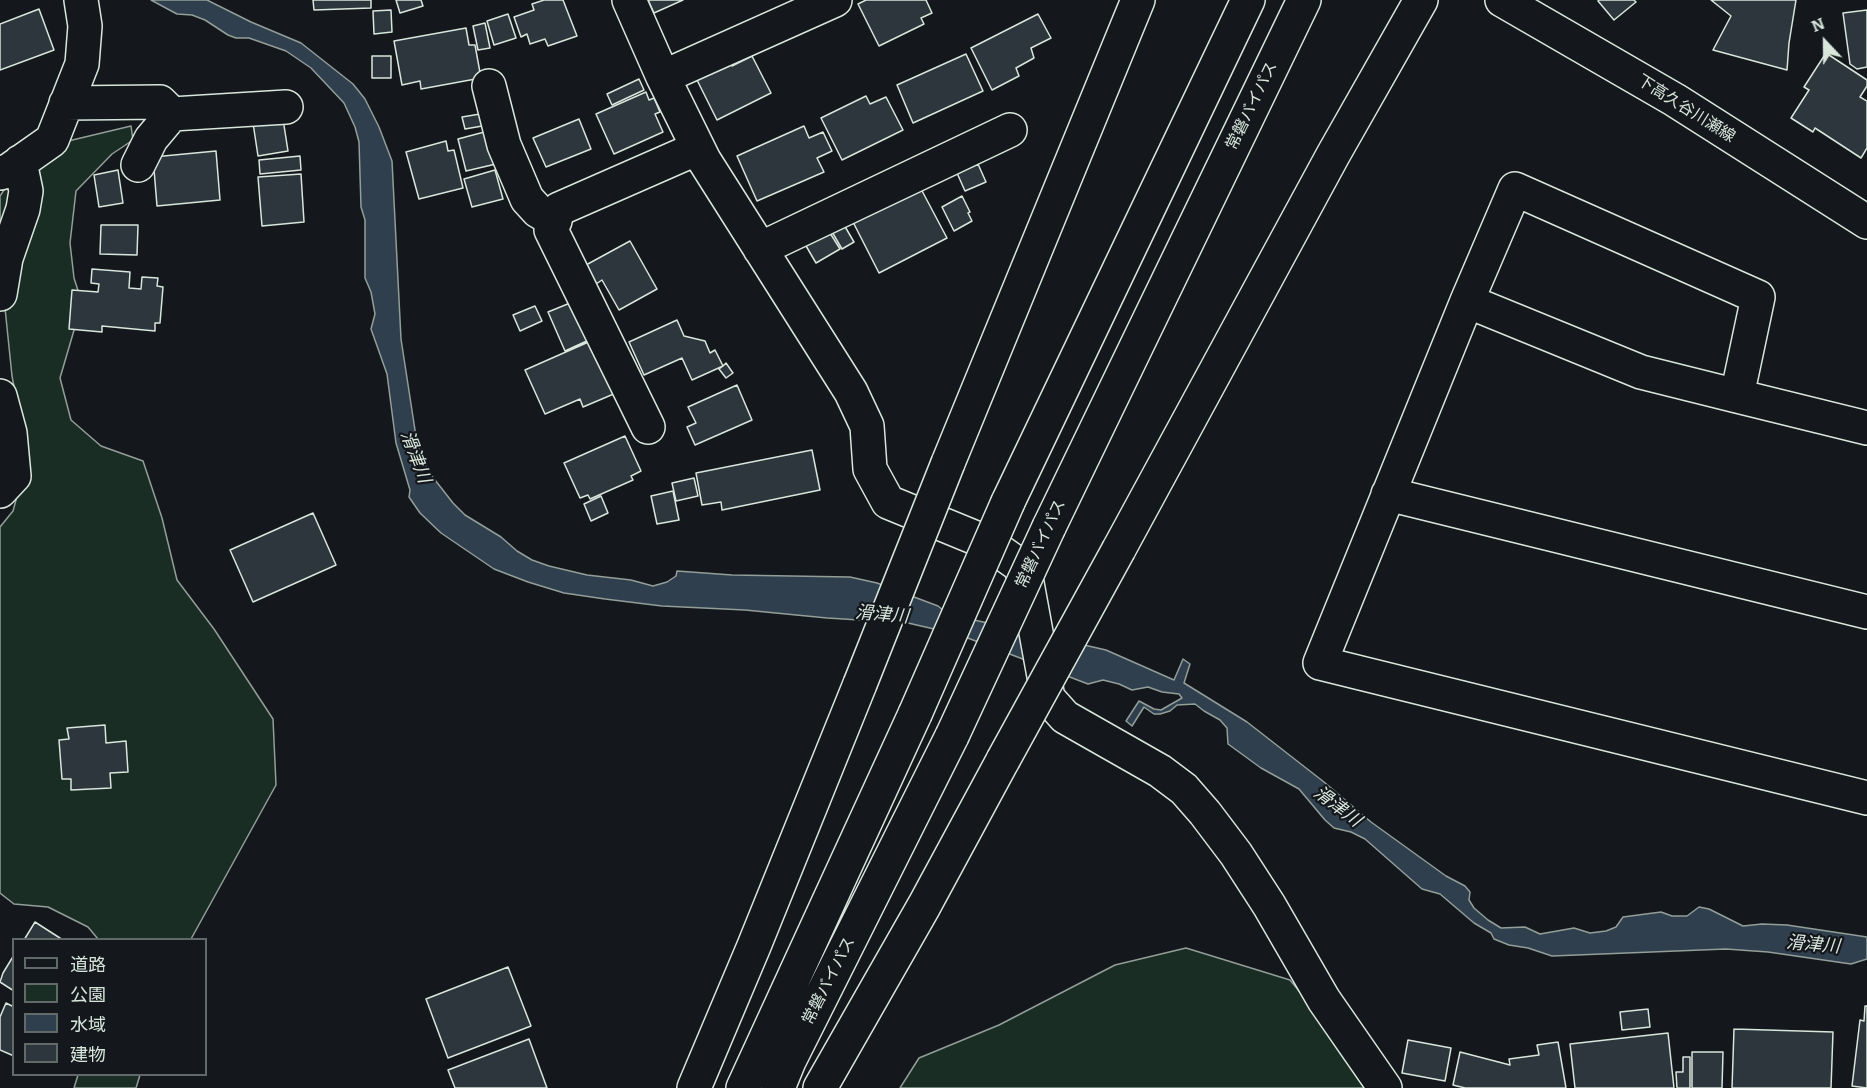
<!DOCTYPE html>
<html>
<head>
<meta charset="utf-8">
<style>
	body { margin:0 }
	#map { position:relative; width:1867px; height:1088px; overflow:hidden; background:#14181c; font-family:Bitter,"Noto Sans JP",serif }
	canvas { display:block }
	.legend { position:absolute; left:12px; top:938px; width:195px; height:138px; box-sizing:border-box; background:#14181c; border:2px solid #626a69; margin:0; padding:8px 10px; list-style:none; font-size:18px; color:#d8e6dc }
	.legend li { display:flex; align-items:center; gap:12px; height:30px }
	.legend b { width:30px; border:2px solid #626a69 }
	.north { position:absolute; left:1795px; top:12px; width:60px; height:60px; -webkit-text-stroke:4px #14181c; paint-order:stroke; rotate:338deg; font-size:16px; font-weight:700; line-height:24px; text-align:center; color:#d8e6dc }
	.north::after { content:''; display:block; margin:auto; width:21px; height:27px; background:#d8e6dc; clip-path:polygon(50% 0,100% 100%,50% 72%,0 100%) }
</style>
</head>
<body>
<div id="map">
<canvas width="1867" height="1088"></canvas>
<ul class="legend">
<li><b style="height:8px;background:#14181c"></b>道路</li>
<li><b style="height:16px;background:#1a2d24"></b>公園</li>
<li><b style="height:16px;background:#2f3f4d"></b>水域</li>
<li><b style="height:16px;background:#2c363c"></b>建物</li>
</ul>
<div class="north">N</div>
</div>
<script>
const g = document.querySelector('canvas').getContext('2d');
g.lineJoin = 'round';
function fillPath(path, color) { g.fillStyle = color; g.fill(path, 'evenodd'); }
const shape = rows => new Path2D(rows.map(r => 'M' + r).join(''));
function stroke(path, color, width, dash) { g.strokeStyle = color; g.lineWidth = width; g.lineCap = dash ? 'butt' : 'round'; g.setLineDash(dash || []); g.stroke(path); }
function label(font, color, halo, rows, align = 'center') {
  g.font = font + ' Bitter,"Noto Sans JP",serif'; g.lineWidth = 4.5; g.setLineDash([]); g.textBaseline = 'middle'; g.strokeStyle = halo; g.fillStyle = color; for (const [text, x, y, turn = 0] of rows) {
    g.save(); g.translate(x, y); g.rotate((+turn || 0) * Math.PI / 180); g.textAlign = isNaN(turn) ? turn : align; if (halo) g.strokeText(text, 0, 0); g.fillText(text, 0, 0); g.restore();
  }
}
const green = shape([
	[131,126,133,140,112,154,76,191,70,243,74,278,82,303,60,378,71,420,101,446,143,461,162,518,177,580,214,629,273,719,276,785,191,939,98,939,88,927,48,907,14,904,0,893,0,527,13,511,25,467,21,423,12,376,5,308,0,295,0,196,4,190,44,163,64,142,131,126],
	[1186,948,1290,980,1354,1058,1373,1088,900,1088,919,1058,999,1025,1115,965,1186,948],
	[78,1075,78,1074,140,1075,136,1088,74,1088,78,1075]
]);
const water = shape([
	[151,0,207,0,251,22,301,43,353,84,365,99,379,127,392,161,401,339,417,443,428,471,453,503,465,515,501,537,517,551,532,560,549,566,587,575,631,580,653,586,667,582,676,576,677,571,732,575,850,577,877,583,938,606,948,614,1106,650,1174,680,1183,659,1190,664,1184,683,1247,722,1324,782,1371,822,1446,876,1465,886,1470,892,1469,900,1474,908,1488,920,1501,928,1525,927,1540,934,1574,928,1590,933,1606,931,1616,927,1623,917,1661,912,1672,916,1687,916,1699,907,1709,909,1743,926,1762,924,1787,925,1867,937,1867,959,1851,964,1768,952,1726,949,1552,956,1528,948,1509,945,1494,939,1491,933,1474,923,1440,894,1422,889,1365,839,1351,832,1334,828,1325,820,1299,789,1261,768,1228,744,1227,728,1220,720,1204,711,1195,704,1177,705,1170,711,1160,714,1154,714,1144,707,1132,726,1126,721,1139,701,1154,709,1161,710,1182,698,1179,694,1162,692,1148,687,1132,690,1119,684,1103,680,1088,684,960,635,908,623,827,618,745,610,662,606,605,599,564,593,528,582,494,569,441,533,420,513,409,497,410,490,396,443,387,374,371,329,375,314,371,292,365,278,365,220,361,207,359,142,355,127,344,103,311,68,286,51,249,38,236,38,228,35,205,20,192,15,177,14,151,0]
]);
const building = shape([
	[313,0,371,0,371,8,314,10,313,0],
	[396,0,421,0,423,6,400,13,396,0],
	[544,0,563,0,577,36,548,46,545,39,530,44,527,34,521,37,514,17,534,10,532,4,544,0],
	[648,0,683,0,654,13,648,0],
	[866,0,926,0,932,13,921,18,924,24,879,46,858,4,866,0],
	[1599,0,1634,0,1636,2,1614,20,1598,1,1599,0],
	[1711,0,1796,0,1789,43,1787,70,1713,50,1731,16,1711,0],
	[39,9,54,50,0,70,0,24,39,9],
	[391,10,392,32,374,34,373,11,391,10],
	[1867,10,1867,67,1857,69,1850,64,1843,13,1867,10],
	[508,14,516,38,494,45,487,21,508,14],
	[1038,14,1051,38,1031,48,1034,58,1016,68,1019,76,992,90,971,48,1038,14],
	[485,23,490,48,478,50,473,26,485,23],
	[466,28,469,45,475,45,481,78,421,89,420,81,402,85,394,41,466,28],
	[1826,53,1867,80,1867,86,1860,97,1867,101,1867,148,1861,158,1815,128,1813,132,1791,118,1809,90,1804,87,1826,53],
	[966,54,983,91,913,123,897,85,966,54],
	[372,56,391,56,391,78,372,78,372,56],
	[752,56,771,93,717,120,696,78,730,61,732,66,752,56],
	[639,79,644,90,612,105,607,94,639,79],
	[646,92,649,100,654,98,660,112,655,114,663,132,614,154,596,114,646,92],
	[866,96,870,104,886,97,903,130,842,160,821,118,866,96],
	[486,113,488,125,465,129,462,117,486,113],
	[283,119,288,151,258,156,253,123,283,119],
	[579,119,591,149,546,167,533,138,579,119],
	[804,126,809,138,823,132,832,151,817,158,824,172,757,201,737,156,804,126],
	[488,131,496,164,466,171,458,139,488,131],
	[446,141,448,151,454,150,463,188,419,199,406,152,446,141],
	[216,151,220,200,157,206,153,157,216,151],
	[300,156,301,170,260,174,259,160,300,156],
	[978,164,986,182,965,191,957,173,978,164],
	[118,170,123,203,99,207,94,175,118,170],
	[495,170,503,199,472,207,464,179,495,170],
	[301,174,304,222,262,226,258,177,301,174],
	[920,187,947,238,879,273,853,222,920,187],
	[962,196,970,212,968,213,972,221,954,231,942,207,962,196],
	[840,218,854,242,842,249,828,225,840,218],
	[101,225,138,225,137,255,100,254,101,225],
	[825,225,840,249,816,263,802,239,825,225],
	[630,241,657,289,619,310,602,280,596,284,586,265,630,241],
	[92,269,130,272,129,288,141,289,142,277,158,278,157,286,163,287,160,323,155,323,155,331,102,326,102,332,69,329,72,290,98,292,99,284,91,283,92,269],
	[575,301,591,339,565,351,548,312,575,301],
	[535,306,542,321,520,331,513,315,535,306],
	[677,320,684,336,705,341,710,353,715,350,723,366,726,363,733,373,726,378,719,369,723,366,692,380,682,358,644,375,629,342,677,320],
	[593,340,616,393,583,407,580,399,545,414,525,370,593,340],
	[737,385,752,420,695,445,687,427,696,423,688,407,737,385],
	[625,436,641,471,631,476,633,480,590,499,588,495,580,498,564,463,625,436],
	[812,450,820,490,722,510,721,502,702,505,696,473,812,450],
	[694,478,698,496,676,501,672,483,694,478],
	[673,491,679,520,657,524,651,496,673,491],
	[601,496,608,513,591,521,584,504,601,496],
	[313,513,336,565,253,602,230,550,313,513],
	[105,725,106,743,126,741,128,772,110,773,111,788,71,790,71,779,62,779,59,740,69,739,67,728,105,725],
	[35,922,63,940,24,940,35,922],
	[14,955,14,991,0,982,3,973,14,955],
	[508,967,531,1026,448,1058,426,999,508,967],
	[6,1003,14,1007,14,1056,0,1050,0,1017,6,1003],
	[1865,1006,1867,1006,1867,1088,1852,1086,1860,1020,1864,1021,1865,1006],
	[1648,1009,1650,1027,1622,1030,1620,1012,1648,1009],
	[1734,1029,1833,1032,1831,1088,1732,1088,1734,1029],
	[1668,1033,1674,1088,1575,1088,1570,1044,1668,1033],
	[529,1039,547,1088,455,1088,448,1070,529,1039],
	[1408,1040,1451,1048,1445,1081,1402,1073,1408,1040],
	[1558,1042,1566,1088,1465,1088,1453,1085,1460,1052,1510,1065,1509,1059,1539,1055,1537,1045,1558,1042],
	[1692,1052,1723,1052,1722,1088,1692,1088,1692,1052],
	[1683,1057,1690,1057,1690,1088,1677,1088,1676,1072,1683,1072,1683,1057]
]);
const minor = shape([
	[629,0,663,77,704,160,851,392,867,426,870,469,888,502,988,543,1019,565,1027,583,1048,698,1065,717,1160,771,1184,789,1205,813,1236,854,1269,905,1324,1000,1385,1088],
	[663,77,835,0],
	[489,86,504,145,527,199,538,211,555,221],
	[66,103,160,102,172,114,286,107],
	[138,165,151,139,172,114],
	[0,173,8,171,52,140,82,64,85,26,81,0],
	[760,249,1010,130],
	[0,294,6,258,23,209,26,191,20,162],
	[1467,301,1641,372,1737,396],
	[0,396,10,433,14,476,0,491],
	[648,427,551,230,559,209,698,148],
	[1867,428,1737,396,1758,297,1515,189,1467,301,1320,663,1867,798],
	[1388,494,1867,612]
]);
const major = shape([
	[1502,0,1675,100,1867,222]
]);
const highway = shape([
	[948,463,1138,0],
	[1008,502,1248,0],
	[1049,527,1304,0],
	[1119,549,1333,155,1421,0],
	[694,1088,754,946,860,684],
	[743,1088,915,714],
	[778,1088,789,1061,952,736],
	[820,1088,924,906,1003,760]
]);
const highwayBridge = shape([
	[860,684,948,463],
	[915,714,1008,502],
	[952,736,1049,527],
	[1003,760,1119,549]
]);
const streetNames = [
	["常磐バイパス",1252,106,-64],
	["下高久谷川瀬線",1686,109,32],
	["常磐バイパス",1041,544,-65],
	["常磐バイパス",829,981,-63]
];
const waterNames = [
	["滑津川",415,457,69],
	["滑津川",882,615,5],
	["滑津川",1337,807,37],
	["滑津川",1813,945,5]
];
fillPath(green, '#1a2d24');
stroke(green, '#939e99', 1.5);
fillPath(water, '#2f3f4d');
stroke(water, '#939e99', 1.5);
fillPath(building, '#2c363c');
stroke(building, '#d8e6dc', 1.5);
stroke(minor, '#d8e6dc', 36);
stroke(major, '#d8e6dc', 36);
stroke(highway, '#d8e6dc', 36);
stroke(minor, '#14181c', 33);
stroke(major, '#14181c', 33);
stroke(highway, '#14181c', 33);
stroke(highwayBridge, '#d8e6dc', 36, []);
stroke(highwayBridge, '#14181c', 33);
label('16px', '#d8e6dc', '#14181c', streetNames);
label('italic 18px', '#d8e6dc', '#14181c', waterNames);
</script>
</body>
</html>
